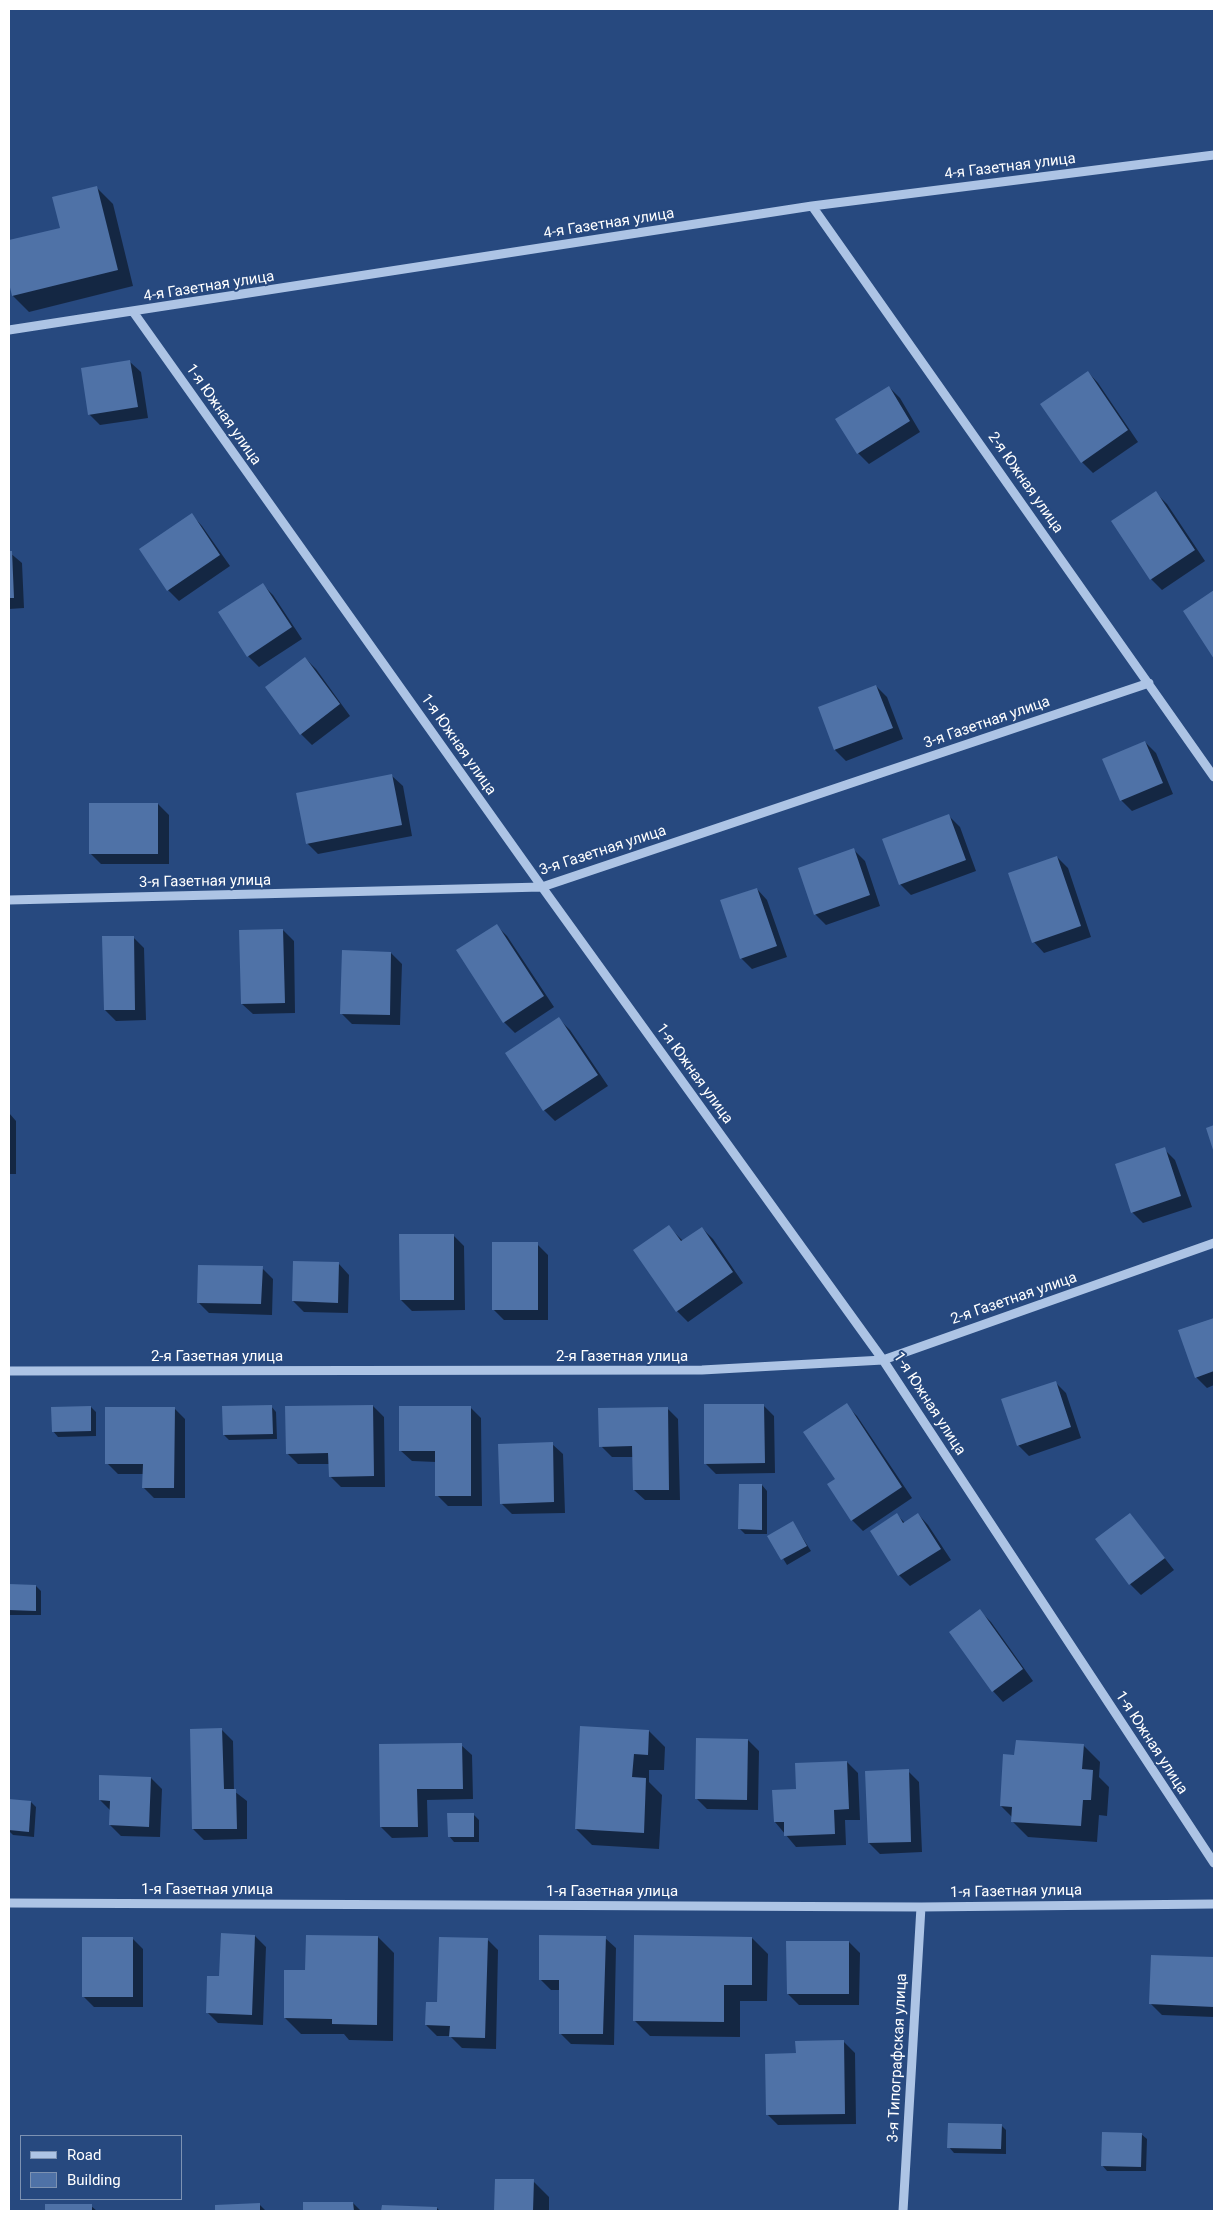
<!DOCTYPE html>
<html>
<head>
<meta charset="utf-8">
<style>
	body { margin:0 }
	#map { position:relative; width:1223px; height:2220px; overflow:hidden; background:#27497f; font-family:Roboto,sans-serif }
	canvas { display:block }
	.frame { position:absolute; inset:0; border:10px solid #fff; pointer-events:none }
	.legend { position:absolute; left:20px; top:2135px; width:162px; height:65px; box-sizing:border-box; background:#27497f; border:1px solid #7d92b2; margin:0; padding:6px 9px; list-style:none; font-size:15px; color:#fff }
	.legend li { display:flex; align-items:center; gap:10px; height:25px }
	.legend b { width:25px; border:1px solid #7d92b2 }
</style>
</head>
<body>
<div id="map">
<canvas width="1223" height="2220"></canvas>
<div class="frame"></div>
<ul class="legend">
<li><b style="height:6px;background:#adc4e5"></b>Road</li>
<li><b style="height:14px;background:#4f72a7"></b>Building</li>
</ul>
</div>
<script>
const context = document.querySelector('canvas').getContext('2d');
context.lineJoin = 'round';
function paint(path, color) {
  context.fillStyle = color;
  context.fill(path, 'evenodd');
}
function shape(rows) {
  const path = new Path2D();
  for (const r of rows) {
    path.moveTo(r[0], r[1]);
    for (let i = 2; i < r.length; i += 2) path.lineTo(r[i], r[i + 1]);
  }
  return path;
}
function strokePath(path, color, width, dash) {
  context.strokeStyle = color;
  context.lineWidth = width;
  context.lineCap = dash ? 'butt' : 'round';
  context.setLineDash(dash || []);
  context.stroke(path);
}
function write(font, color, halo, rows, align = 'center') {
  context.font = font + ' Roboto,sans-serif';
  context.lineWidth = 4;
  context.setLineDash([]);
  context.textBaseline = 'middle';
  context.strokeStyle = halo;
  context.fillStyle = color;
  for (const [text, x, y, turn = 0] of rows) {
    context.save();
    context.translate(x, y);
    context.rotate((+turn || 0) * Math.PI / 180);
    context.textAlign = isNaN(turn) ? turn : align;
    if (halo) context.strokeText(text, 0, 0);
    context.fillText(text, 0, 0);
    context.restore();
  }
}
const shadow = shape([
	[97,188,113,204,133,286,29,312,13,296,9,278,9,242,61,229],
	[130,362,141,372,148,418,100,425,89,414],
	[1088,372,1098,383,1138,442,1093,473,1082,462],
	[889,387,900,398,920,432,869,464,858,453],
	[1156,493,1167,504,1205,561,1162,590,1151,579],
	[192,515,202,526,230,566,179,601,168,590],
	[9,552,22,563,24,608,9,609],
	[262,584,273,595,302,639,259,667,248,656],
	[1214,592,1214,657,1185,611],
	[305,658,316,669,350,716,312,745,301,734],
	[876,686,887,697,903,739,846,761,835,750,819,708],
	[1145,742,1156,753,1173,794,1132,811,1121,800],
	[392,776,403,786,412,836,318,854,307,843],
	[158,804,169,815,169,864,101,864,90,853],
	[949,816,960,827,976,871,911,895,900,884],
	[854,850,865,861,880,906,826,925,815,914],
	[1057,857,1068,868,1091,937,1044,953,1034,942],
	[757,889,767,900,787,957,752,969,741,958],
	[496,925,507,936,554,1007,515,1033,504,1022],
	[283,930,294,941,295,1013,253,1014,242,1004],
	[133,937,144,948,146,1020,116,1021,105,1010],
	[391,953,402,964,400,1025,352,1024,341,1013],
	[559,1019,570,1030,608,1086,555,1121,544,1110,507,1054],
	[9,1113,16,1121,16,1174,9,1174],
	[1164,1149,1175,1160,1192,1207,1143,1223,1132,1212],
	[669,1227,683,1241,702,1228,713,1239,743,1283,688,1322,677,1311],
	[453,1235,464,1246,465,1310,412,1311,401,1300],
	[537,1244,548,1255,548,1320,504,1320,493,1309],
	[339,1264,349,1275,348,1313,304,1312,293,1301],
	[262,1268,273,1279,272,1315,209,1313,198,1302],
	[1214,1319,1214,1385,1207,1388,1196,1377,1180,1331],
	[1055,1382,1066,1393,1081,1438,1029,1456,1018,1445],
	[763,1405,774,1416,775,1473,716,1474,705,1463],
	[846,1405,857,1416,912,1498,863,1531,852,1520,836,1479],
	[271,1406,276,1412,277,1439,229,1440,224,1435],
	[373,1406,384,1417,385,1487,341,1487,330,1476,330,1464,298,1464,287,1453],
	[91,1407,96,1412,96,1436,58,1437,53,1431],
	[470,1407,481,1418,482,1506,448,1506,437,1495,436,1462,412,1461,401,1451],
	[174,1408,185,1419,185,1498,154,1498,143,1487,144,1474,118,1474,107,1463],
	[667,1408,678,1419,680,1500,645,1500,634,1490,634,1457,612,1457,601,1446],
	[552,1444,563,1454,565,1513,512,1514,501,1503],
	[762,1485,767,1491,767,1534,745,1534,740,1529],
	[918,1514,928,1525,951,1560,910,1586,899,1575,871,1531,897,1515,905,1523],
	[1130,1514,1174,1570,1141,1595,1130,1584],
	[793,1523,811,1551,787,1565,769,1536],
	[9,1586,36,1586,41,1591,41,1615,9,1615],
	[980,1611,991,1622,1033,1681,1003,1702,993,1691],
	[222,1730,233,1741,234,1791,247,1801,247,1839,204,1840,193,1829],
	[649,1731,665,1747,664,1770,649,1770,649,1782,662,1795,659,1849,592,1845,576,1829],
	[748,1740,759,1751,758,1810,707,1809,696,1798],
	[461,1745,472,1755,473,1799,427,1800,428,1837,392,1838,381,1827,380,1746],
	[1083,1745,1100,1762,1099,1777,1109,1787,1107,1816,1099,1815,1097,1842,1028,1837,1012,1821,1012,1817,1001,1806,1016,1756],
	[847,1762,858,1773,860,1820,845,1820,846,1845,796,1847,775,1822,797,1790],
	[908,1771,919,1782,922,1852,880,1854,869,1843],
	[151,1778,162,1789,160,1837,121,1836,110,1825,111,1811,100,1800],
	[9,1800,31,1802,36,1807,34,1837,13,1835,9,1831],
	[473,1814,479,1820,479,1842,454,1842,449,1836],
	[255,1936,266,1947,263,2025,218,2023,207,2012,220,1977],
	[378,1937,394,1953,393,2041,349,2040,344,2034,301,2034,285,2018],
	[605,1938,616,1948,614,2045,571,2044,560,2033,561,1990,551,1990,540,1979],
	[752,1938,768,1954,767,2001,740,2001,740,2037,650,2036,634,2020],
	[133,1939,143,1949,143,2007,94,2007,83,1996],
	[487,1939,498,1950,496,2049,462,2048,450,2036,437,2036,426,2025,438,2004],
	[849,1942,860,1953,859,2005,799,2005,788,1994],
	[1152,1956,1214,1958,1214,2017,1162,2015,1151,2004],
	[844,2042,855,2053,856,2124,778,2125,767,2114],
	[1001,2125,1006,2130,1006,2154,954,2153,949,2147],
	[1141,2134,1147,2139,1146,2171,1107,2171,1102,2165],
	[496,2180,533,2181,549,2197,549,2211,496,2211],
	[304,2203,353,2203,361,2211,304,2211],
	[259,2204,266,2211,216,2211,216,2207],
	[46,2206,91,2206,97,2211,46,2211],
	[383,2206,437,2208,440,2211,383,2211]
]);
const building = shape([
	[97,186,118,270,12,296,9,283,9,240,60,228,52,197],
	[130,360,138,407,88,415,81,368],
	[1088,371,1128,430,1081,463,1040,404],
	[889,386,910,421,857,454,835,419],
	[1156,491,1195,550,1150,580,1111,521],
	[192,513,220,555,167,591,139,549],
	[9,551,12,551,14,598,9,598],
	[263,583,292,627,247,657,218,612],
	[1214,590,1214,659,1183,611],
	[305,657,340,704,300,735,265,687],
	[876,685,893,728,834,750,818,707],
	[1145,741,1163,783,1120,801,1102,759],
	[392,774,402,825,306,844,296,793],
	[89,803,158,803,158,854,89,854],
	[949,814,966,860,899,885,882,839],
	[854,848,870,895,814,915,798,868],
	[1057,856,1081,926,1032,943,1008,873],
	[757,888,777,946,740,959,720,900],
	[497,924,544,996,503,1023,456,950],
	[283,929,285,1003,241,1004,239,930],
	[102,936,134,936,135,1010,104,1010],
	[342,950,391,952,390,1015,340,1014],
	[559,1017,598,1075,543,1111,505,1053],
	[1214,1125,1214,1153,1206,1128],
	[1165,1147,1181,1196,1131,1213,1115,1164],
	[669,1225,681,1241,702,1227,733,1272,676,1312,633,1250],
	[399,1234,454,1234,454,1300,400,1300],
	[492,1242,538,1242,538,1310,492,1310],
	[293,1261,339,1262,338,1303,292,1301],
	[198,1265,263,1266,261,1304,197,1303],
	[1214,1318,1214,1371,1195,1378,1178,1330],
	[1056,1381,1071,1427,1017,1446,1001,1399],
	[847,1403,902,1487,851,1521,827,1484,835,1479,803,1432],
	[704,1404,764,1404,765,1463,704,1464],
	[272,1405,273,1434,223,1435,222,1406],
	[373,1405,374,1476,329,1477,328,1453,286,1454,285,1406],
	[91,1406,91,1431,52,1432,51,1407],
	[399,1406,471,1406,471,1496,435,1496,435,1451,399,1451],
	[105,1407,175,1407,174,1488,142,1488,143,1464,105,1464],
	[668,1407,669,1490,633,1490,632,1446,599,1447,598,1408],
	[553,1442,554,1502,500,1504,498,1444],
	[739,1484,762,1484,762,1530,738,1529],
	[897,1513,903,1523,918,1513,941,1549,898,1576,870,1531],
	[1130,1513,1165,1558,1129,1585,1095,1539],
	[793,1521,807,1546,781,1560,767,1536],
	[9,1584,36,1585,36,1611,9,1610],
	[980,1609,1023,1669,992,1692,949,1632],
	[580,1726,649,1730,648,1755,634,1754,632,1777,646,1778,644,1833,575,1829],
	[222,1728,224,1789,236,1789,237,1829,192,1829,190,1729],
	[696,1738,748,1739,747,1800,695,1799],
	[1016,1740,1084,1744,1082,1769,1093,1770,1091,1800,1083,1800,1081,1826,1011,1822,1012,1807,1000,1806,1003,1754,1014,1755],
	[462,1743,463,1789,417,1789,418,1827,380,1827,379,1744],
	[847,1761,849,1809,834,1810,835,1834,784,1836,784,1822,774,1822,772,1790,796,1789,795,1763],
	[909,1769,911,1842,868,1843,865,1771],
	[99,1775,151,1777,149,1827,109,1825,110,1801,99,1800],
	[9,1799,31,1801,29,1832,9,1830],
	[447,1813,474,1813,474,1837,448,1837],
	[221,1933,255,1935,252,2015,206,2013,207,1976,219,1976],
	[306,1935,378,1936,377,2025,332,2024,332,2019,284,2018,284,1970,305,1970],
	[539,1935,606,1936,603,2034,559,2034,559,1980,539,1980],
	[634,1935,752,1937,752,1985,724,1985,724,2022,633,2021],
	[82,1937,133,1937,133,1997,82,1997],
	[439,1937,488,1938,485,2038,449,2037,450,2026,425,2025,426,2002,437,2002],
	[786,1941,849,1941,849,1994,787,1994],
	[1151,1955,1214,1957,1214,2007,1149,2004],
	[844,2040,845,2114,766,2115,765,2054,796,2053,795,2041],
	[948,2123,1002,2124,1001,2149,947,2148],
	[1102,2132,1142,2133,1141,2167,1101,2166],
	[495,2179,534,2179,533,2211,494,2211],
	[303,2202,353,2202,354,2211,303,2211],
	[260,2203,260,2211,215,2211,215,2205],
	[45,2204,92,2204,92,2211,45,2211],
	[382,2205,437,2207,437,2211,381,2211]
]);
const minor = shape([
	[812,206,1214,777],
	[134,313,542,887,883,1360,1214,1863],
	[9,330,812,206,1214,155],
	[9,900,542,887,1149,683],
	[9,1371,702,1370,883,1360,1214,1243],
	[9,1903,921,1907,1214,1904],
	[903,2211,921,1907]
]);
const streetNames = [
	["4-я Газетная улица",1010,167,-7],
	["4-я Газетная улица",609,224,-9],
	["4-я Газетная улица",209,287,-9],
	["1-я Южная улица",223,415,55],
	["2-я Южная улица",1025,483,55],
	["3-я Газетная улица",987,723,-19],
	["1-я Южная улица",458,745,55],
	["3-я Газетная улица",603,851,-18],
	["3-я Газетная улица",205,882,-1],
	["1-я Южная улица",694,1074,54],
	["2-я Газетная улица",1014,1299,-19],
	["2-я Газетная улица",217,1357],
	["2-я Газетная улица",622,1357],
	["1-я Южная улица",929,1404,57],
	["1-я Южная улица",1151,1743,57],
	["1-я Газетная улица",207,1890],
	["1-я Газетная улица",612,1892],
	["1-я Газетная улица",1016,1892,-1],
	["3-я Типографская улица",898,2058,-87]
];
paint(shadow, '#0007');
paint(building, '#4f72a7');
strokePath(minor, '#adc4e5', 9);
write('15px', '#fff', '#27497f', streetNames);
</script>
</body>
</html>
